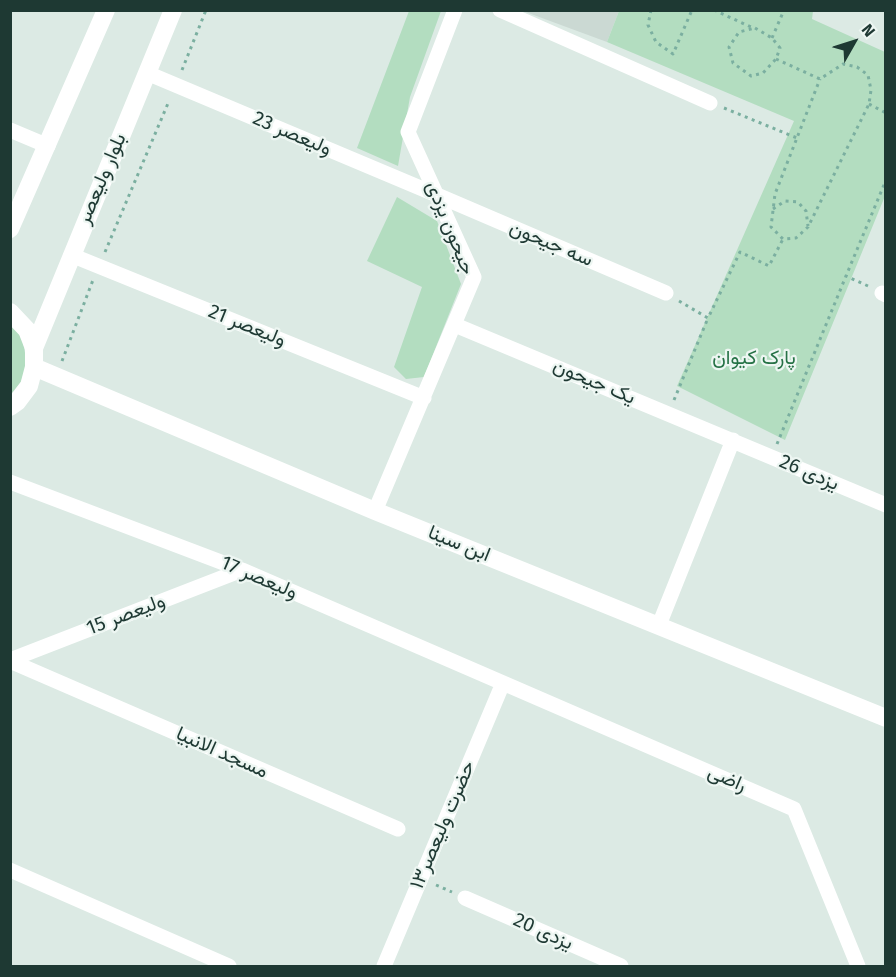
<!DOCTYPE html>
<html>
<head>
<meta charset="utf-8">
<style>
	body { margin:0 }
	#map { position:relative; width:896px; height:977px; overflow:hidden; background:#dceae4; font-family:"Fira Sans",sans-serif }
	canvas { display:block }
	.frame { position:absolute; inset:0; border:12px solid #1e3933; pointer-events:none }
	.north { position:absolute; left:824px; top:12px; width:60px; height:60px; -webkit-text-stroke:4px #edf6f2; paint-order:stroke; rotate:51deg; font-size:16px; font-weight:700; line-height:24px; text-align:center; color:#1e3933 }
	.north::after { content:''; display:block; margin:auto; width:21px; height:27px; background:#1e3933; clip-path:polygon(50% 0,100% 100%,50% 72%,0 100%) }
</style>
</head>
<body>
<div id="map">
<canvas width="896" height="977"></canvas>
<div class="frame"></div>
<div class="north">N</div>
</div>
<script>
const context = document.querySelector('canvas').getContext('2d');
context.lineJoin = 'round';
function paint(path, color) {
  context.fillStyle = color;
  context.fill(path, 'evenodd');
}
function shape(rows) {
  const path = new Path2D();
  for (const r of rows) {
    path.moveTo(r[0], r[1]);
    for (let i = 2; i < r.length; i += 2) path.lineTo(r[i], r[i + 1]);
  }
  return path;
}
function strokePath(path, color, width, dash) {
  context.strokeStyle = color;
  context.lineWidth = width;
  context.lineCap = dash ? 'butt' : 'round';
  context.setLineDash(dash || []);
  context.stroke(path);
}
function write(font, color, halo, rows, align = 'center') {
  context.font = font + ' "Fira Sans",Vazirmatn,sans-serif';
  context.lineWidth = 4.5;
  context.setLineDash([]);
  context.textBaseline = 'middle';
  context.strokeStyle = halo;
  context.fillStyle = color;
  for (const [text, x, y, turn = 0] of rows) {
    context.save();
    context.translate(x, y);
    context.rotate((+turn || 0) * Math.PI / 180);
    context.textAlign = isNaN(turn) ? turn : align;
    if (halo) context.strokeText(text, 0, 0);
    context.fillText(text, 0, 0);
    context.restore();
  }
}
const built = shape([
	[523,11,619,11,607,42]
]);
const green = shape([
	[409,11,441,11,410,97,398,166,357,148],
	[813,11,812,19,885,52,885,196,785,440,677,386,794,121,607,42,619,11],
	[397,197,437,221,461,284,424,377,406,379,394,367,422,287,367,261],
	[10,316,23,342,27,364,21,382,11,394]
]);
const path = shape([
	[651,10,648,25,656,42,673,54,692,10],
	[714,10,753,28],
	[755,28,772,38,780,48,776,59,763,73,751,76,733,63,729,47,739,32,755,28],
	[772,38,784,10],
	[776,59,820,79,843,64,857,67,868,75,871,90,869,104,808,227,796,238,783,239,771,227,775,194,820,79],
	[182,70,206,10],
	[869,104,886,113],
	[724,108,797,138],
	[773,209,785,201,798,202,806,211,808,226],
	[105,252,169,101],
	[868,286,846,276,886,180],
	[679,301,708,318,740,252,769,266,783,239],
	[62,361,93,280],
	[674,400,708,318],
	[777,444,846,276],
	[436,885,452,892]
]);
const minor = shape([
	[500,10,710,103],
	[147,73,437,195,666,293],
	[10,130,48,146],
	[71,255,424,398],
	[882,293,886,295],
	[455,325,886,505],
	[10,482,242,570,794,809,858,966],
	[375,511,474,277,408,132,455,10],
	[659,625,733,440],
	[10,660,242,570],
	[10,661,398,829],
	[10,870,229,966],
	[465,898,621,966],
	[384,966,503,683]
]);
const tertiary = shape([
	[34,367,375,511,886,718]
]);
const secondary = shape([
	[10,229,106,10],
	[10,312,27,330,34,348,34,367,29,386,17,402,10,407],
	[34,348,173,10]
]);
const streetNames = [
	["ولیعصر 23",292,134,23],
	["بلوار ولیعصر",102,179,-67],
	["جیحون یزدی",450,228,68],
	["سه جیحون",551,244,23],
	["ولیعصر 21",247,326,22],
	["یک جیحون",594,382,23],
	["یزدی 26",809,473,23],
	["ابن سینا",459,544,22],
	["ولیعصر 17",259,578,23],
	["ولیعصر 15",126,615,-21],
	["مسجد الانبیا",222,753,24],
	["راضی",727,779,23],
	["حضرت ولیعصر۱۳",443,825,-67],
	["یزدی 20",543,932,24]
];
const parkNames = [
	["پارک کیوان",754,358]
];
paint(built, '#cbd9d3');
paint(green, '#b3ddc0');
strokePath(path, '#7bafa0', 3, [3, 4.5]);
strokePath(minor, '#fff', 15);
strokePath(tertiary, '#fff', 18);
strokePath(secondary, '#fff', 18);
write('20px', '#1e3933', '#edf6f2', streetNames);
write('20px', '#267246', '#edf6f2', parkNames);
</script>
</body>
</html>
